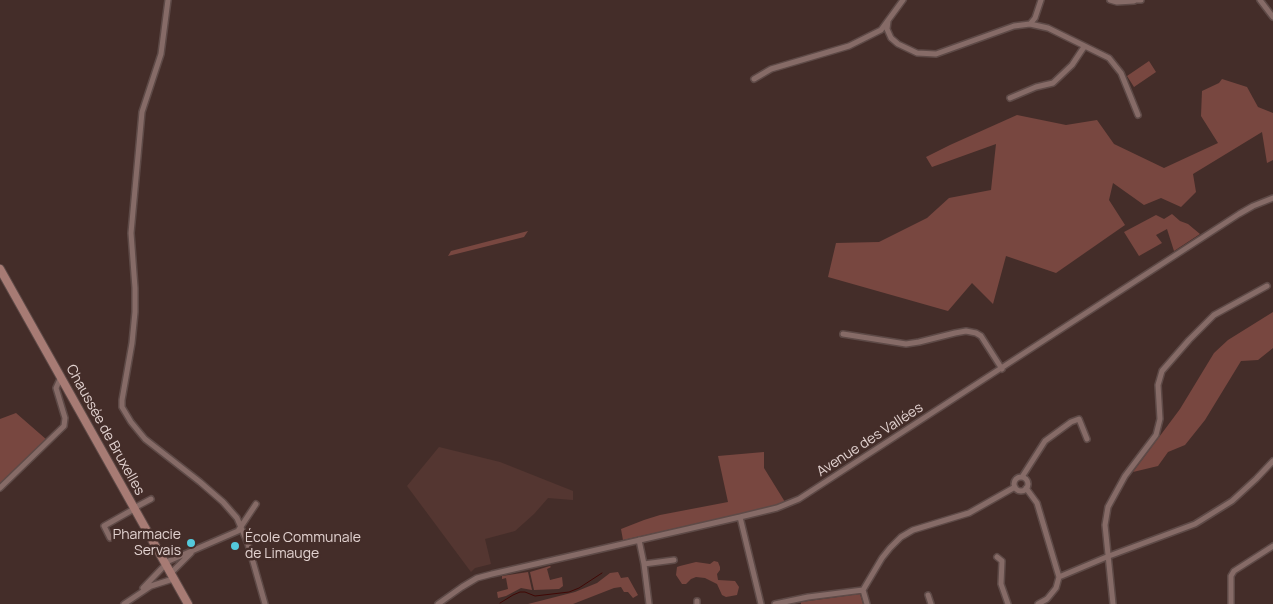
<!DOCTYPE html>
<html>
<head>
<meta charset="utf-8">
<style>
	body { margin:0 }
	canvas { display:block; background:#442d29 }
</style>
</head>
<body>
<canvas width="1273" height="604"></canvas>
<script>
const context = document.querySelector('canvas').getContext('2d');
context.lineJoin = 'round';
function paint(path, color) {
  context.fillStyle = color;
  context.fill(path, 'evenodd');
}
function shape(rows) {
  const path = new Path2D();
  for (const r of rows) {
    if (r.length === 3) {
      path.moveTo(r[0] + r[2], r[1]);
      path.arc(r[0], r[1], r[2], 0, 2 * Math.PI);
      continue;
    }
    path.moveTo(r[0], r[1]);
    for (let i = 2; i < r.length; i += 2) path.lineTo(r[i], r[i + 1]);
  }
  return path;
}
function strokePath(path, color, width, dash) {
  context.strokeStyle = color;
  context.lineWidth = width;
  context.lineCap = dash ? 'butt' : 'round';
  context.setLineDash(dash || []);
  context.stroke(path);
}
function write(font, color, halo, rows, align = 'center') {
  context.font = font + ' Manrope,sans-serif';
  context.lineWidth = 5;
  context.setLineDash([]);
  context.textBaseline = 'middle';
  context.strokeStyle = halo;
  context.fillStyle = color;
  for (const [text, x, y, turn = 0] of rows) {
    context.save();
    context.translate(x, y);
    context.rotate((+turn || 0) * Math.PI / 180);
    context.textAlign = isNaN(turn) ? turn : align;
    if (halo) context.strokeText(text, 0, 0);
    context.fillText(text, 0, 0);
    context.restore();
  }
}
const built = shape([
	[439,447,500,462,573,491,573,500,548,498,534,514,515,531,485,539,491,564,475,568,471,572,407,486]
]);
const green = shape([
	[1149,61,1156,72,1134,87,1127,76],
	[1222,79,1247,87,1258,107,1273,113,1273,160,1267,163,1262,132,1193,174,1196,192,1181,207,1161,198,1144,205,1113,183,1109,200,1125,225,1056,273,1006,256,993,304,972,283,948,311,828,277,836,243,879,242,927,218,949,198,991,190,996,144,932,167,926,157,950,145,1017,115,1066,125,1097,120,1114,144,1164,168,1218,143,1201,116,1202,91,1219,83],
	[1172,214,1180,221,1188,224,1200,234,1174,251,1167,229,1156,235,1162,243,1139,256,1124,232,1156,215,1164,219],
	[528,231,524,237,448,256,451,251],
	[1273,312,1273,348,1258,360,1241,361,1205,420,1185,445,1168,452,1158,466,1133,472,1180,409,1214,353,1228,340],
	[16,413,47,440,0,484,0,419],
	[764,452,764,468,785,502,762,509,623,540,621,529,644,520,660,515,728,502,718,456],
	[714,561,718,562,720,567,720,570,717,574,718,580,735,581,739,587,737,595,726,597,722,595,717,584,705,578,696,577,691,579,686,584,682,584,676,575,677,567,680,566,696,562,710,564],
	[550,566,551,567,547,569,550,580,562,577,563,586,559,589,534,590,530,572],
	[528,572,532,590,521,588,506,596,498,598,497,592,508,589,506,578,502,579,502,576],
	[618,572,621,578,628,577,638,595,633,598,628,592,624,592,621,587,614,588,573,604,528,604,575,592,597,583,610,573],
	[860,594,863,604,801,604,801,602]
]);
const stream = shape([
	[500,603,513,595,520,592,525,592,535,596,569,592,579,588,602,573]
]);
const minor = shape([
	[168,0,161,54,142,112,131,233,135,288,135,312,132,343,122,400,122,407,131,422,145,439,200,482,223,502,237,518,248,544,265,604],
	[1110,0,1117,2,1134,1],
	[1133,0,1141,0],
	[1260,0,1273,17],
	[888,21,887,29,891,38,898,44,917,53,936,54,1014,26,1030,24,1035,18,1041,0],
	[1030,24,1048,28,1109,58,1121,73,1138,115],
	[754,79,771,69,849,46,881,30,903,0],
	[1010,98,1036,87,1053,83,1072,65,1084,47],
	[843,334,906,344,919,342,955,333,966,331,976,333,981,336,1002,369],
	[1022,477,1045,441,1071,422,1079,419,1087,439],
	[1021,484,7],
	[0,488,64,426,65,418,56,388,61,377],
	[1026,488,1037,503,1059,577,1056,588,1047,599,1038,604],
	[134,508,151,499],
	[740,517,761,604],
	[110,538,104,526,134,509],
	[639,540,644,564,649,604],
	[997,557,1002,561,1001,584,1008,604],
	[164,563,238,531,256,504],
	[644,564,674,560],
	[170,574,191,553],
	[1059,577,1109,556,1195,524,1232,501,1256,479,1273,461],
	[143,588,165,565],
	[863,590,867,604],
	[928,595,931,604],
	[697,601,697,604],
	[124,604,151,586,173,579],
	[438,604,462,587,477,578,492,574,740,517,777,508,799,499,1239,214,1253,206,1273,198],
	[775,604,808,597,863,590,882,558,890,548,901,537,913,530,969,513,1015,487],
	[1113,604,1105,525,1108,507,1125,476,1156,435,1160,419,1158,385,1162,371,1189,340,1214,315,1267,286],
	[1231,604,1231,576,1234,571,1273,546]
]);
const secondary = shape([
	[0,269,188,604]
]);
const markers = [
	[191,543,5,"#54cadc"],
	[235,546,5,"#54cadc"]
];
const streetNames = [
	["Chaussée de Bruxelles",105,430,61],
	["Avenue des Vallées",870,440,-33]
];
const poiNames = [
	["Pharmacie",181,535],
	["Servais",181,551],
	["École Communale",245,538,"left"],
	["de Limauge",245,554,"left"]
];
paint(built, '#543631');
paint(green, '#784740');
strokePath(stream, '#400805', 1);
strokePath(minor, '#5e4a47', 8);
strokePath(secondary, '#5e4a47', 10);
strokePath(minor, '#866b67', 5);
strokePath(secondary, '#a77b74', 8);
for (const [x, y, r, color] of markers) {
  const dot = new Path2D();
  dot.arc(x, y, r, 0, 2 * Math.PI);
  context.fillStyle = color;
  context.fill(dot);
  strokePath(dot, '#442d29', 2);
}
write('14px', '#e2d2d0', '#442d29', streetNames);
write('14px', '#e2d2d0', '#442d29', poiNames, 'right');
</script>
</body>
</html>
